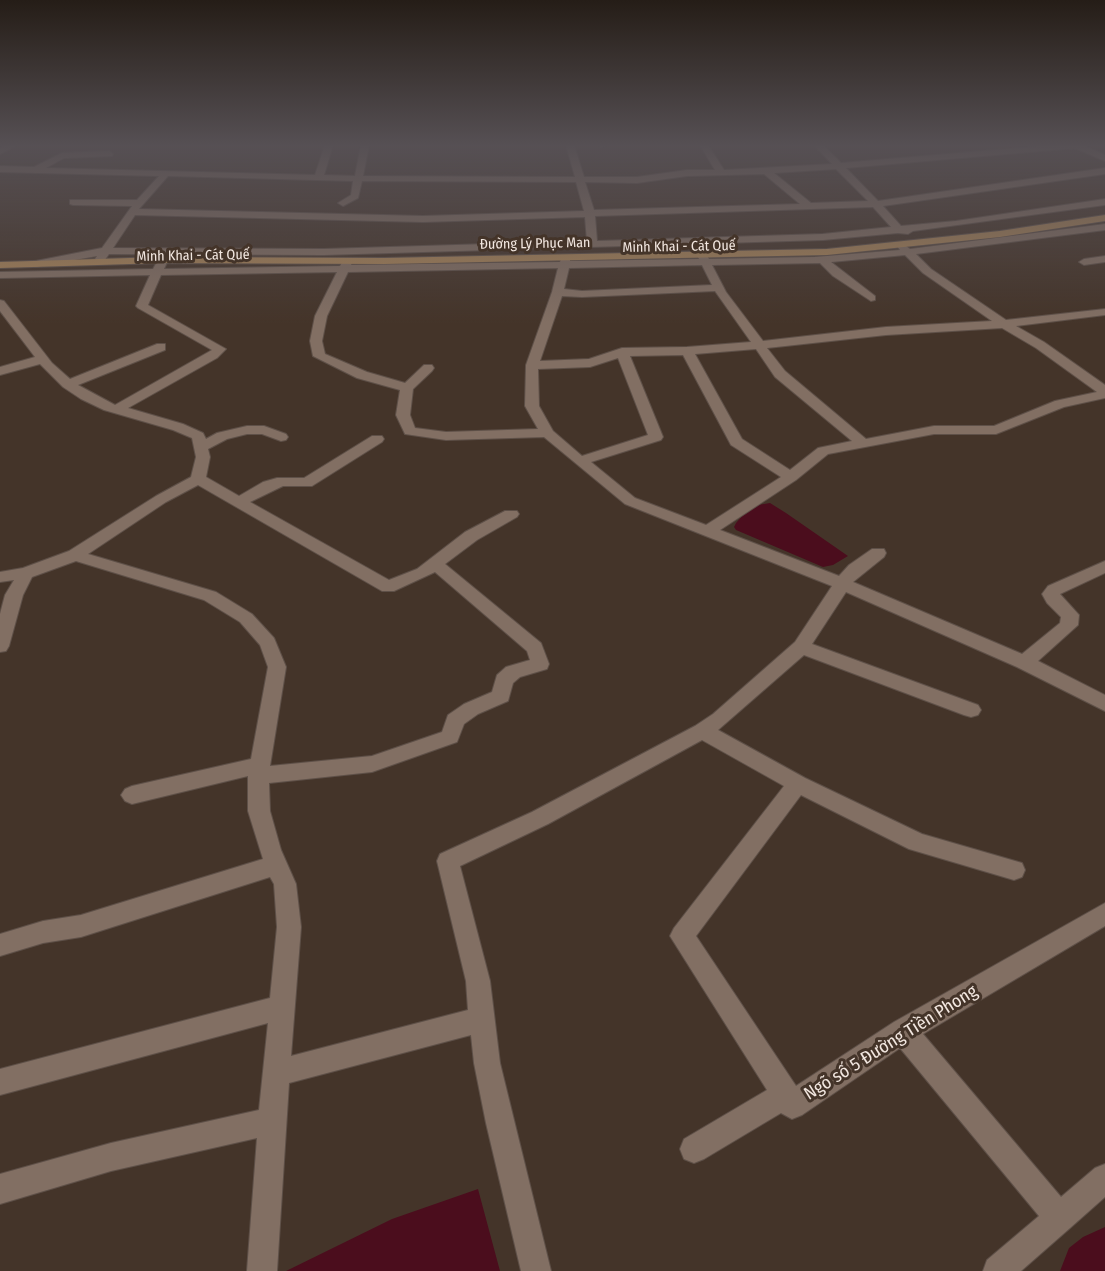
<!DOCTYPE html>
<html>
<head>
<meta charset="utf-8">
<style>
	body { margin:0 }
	canvas { display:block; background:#443429 }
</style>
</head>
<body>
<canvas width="1105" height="1271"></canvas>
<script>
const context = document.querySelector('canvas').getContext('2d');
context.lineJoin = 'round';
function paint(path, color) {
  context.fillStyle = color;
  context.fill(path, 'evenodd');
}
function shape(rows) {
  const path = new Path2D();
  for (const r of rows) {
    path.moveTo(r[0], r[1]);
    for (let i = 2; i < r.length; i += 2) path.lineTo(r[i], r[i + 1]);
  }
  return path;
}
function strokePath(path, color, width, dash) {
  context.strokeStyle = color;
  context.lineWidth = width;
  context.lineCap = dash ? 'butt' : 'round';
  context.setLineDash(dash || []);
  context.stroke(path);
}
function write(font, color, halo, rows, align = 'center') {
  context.font = font + ' "Fira Sans Condensed",sans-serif';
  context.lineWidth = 6;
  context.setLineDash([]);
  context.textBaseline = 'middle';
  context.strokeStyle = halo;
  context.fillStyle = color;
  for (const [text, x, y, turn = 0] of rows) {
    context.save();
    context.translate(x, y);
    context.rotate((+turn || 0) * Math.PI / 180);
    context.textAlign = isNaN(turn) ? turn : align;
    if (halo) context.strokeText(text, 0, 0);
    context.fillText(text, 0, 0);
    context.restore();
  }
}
const water = shape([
	[770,503,786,513,848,556,833,565,823,567,736,530,734,527,736,523,743,515,758,505],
	[478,1189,500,1271,286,1271,392,1219]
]);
const river = shape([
	[1105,1227,1105,1271,1060,1271,1069,1248,1083,1237,1105,1227]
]);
const minor = shape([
	[6,145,17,145,0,154,0,148,6,145],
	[325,145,333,145,324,175,355,176,361,145,369,145,363,176,575,177,566,145,574,145,584,177,637,177,687,170,715,170,700,145,708,145,724,170,832,164,814,145,823,145,841,163,1054,145,1083,145,1105,155,1105,161,1075,148,846,168,878,201,1105,168,1105,174,883,206,901,226,956,221,1105,199,1105,205,913,231,908,234,898,233,823,240,324,255,109,254,104,261,100,262,95,259,97,256,35,267,31,266,31,262,102,248,132,206,73,205,70,204,70,200,137,200,159,176,0,172,0,166,34,167,62,153,109,151,113,154,112,156,64,158,46,168,315,175,325,145],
	[836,169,868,201,811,203,774,173,836,169],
	[764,174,800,204,594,210,585,182,637,183,687,176,764,174],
	[168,176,353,181,351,195,338,203,343,206,358,198,362,181,576,182,584,211,423,216,139,209,168,176],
	[873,207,891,227,823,234,597,241,595,216,873,207],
	[135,215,423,222,585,217,587,241,324,249,113,248,135,215],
	[598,145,607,145,602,147,598,145],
	[1105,224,1105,230,916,254,931,269,1006,320,1105,309,1105,315,1016,326,1044,342,1105,385,1105,398,1064,407,996,434,934,434,828,454,796,480,720,530,839,576,849,565,872,549,884,549,886,553,884,557,853,582,1022,654,1060,623,1061,617,1047,603,1042,594,1048,586,1105,561,1105,573,1060,594,1079,615,1078,625,1038,661,1105,695,1105,711,1017,667,846,592,812,644,978,705,981,710,978,715,971,717,964,715,804,655,718,730,805,778,922,834,1022,863,1025,870,1022,877,1014,880,909,849,801,795,696,936,796,1086,894,1022,1105,903,1105,926,923,1034,1061,1197,1095,1168,1105,1164,1105,1197,1070,1228,1021,1271,983,1271,987,1260,1039,1216,900,1048,802,1115,792,1119,781,1113,704,1159,694,1163,684,1159,680,1149,684,1139,767,1090,670,936,674,928,784,786,702,740,548,824,460,866,490,981,500,1063,551,1271,521,1271,486,1123,474,1063,471,1035,289,1083,277,1271,247,1271,257,1138,111,1171,0,1204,0,1174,111,1143,259,1110,268,1023,0,1095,0,1069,270,998,277,927,274,884,270,877,81,937,43,943,0,956,0,934,43,921,81,915,263,859,248,811,248,776,132,804,125,801,121,795,125,789,132,786,251,759,268,667,260,645,240,622,204,600,76,561,32,577,23,595,9,646,6,651,0,652,0,614,5,595,14,580,0,582,0,572,23,568,69,551,156,496,191,477,196,457,192,438,173,430,104,410,81,399,63,387,40,364,0,375,0,367,35,357,0,311,0,300,4,301,52,363,70,379,157,344,165,344,165,350,78,385,115,405,212,350,138,308,136,306,150,275,0,278,0,272,153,269,158,260,162,259,167,262,164,269,340,266,344,259,348,258,353,261,351,265,560,262,562,256,566,255,570,256,570,261,699,259,697,255,702,252,706,253,709,259,815,257,900,250,897,246,902,243,910,249,1105,224],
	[905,255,923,273,992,321,886,327,763,341,726,292,712,265,820,263,833,276,871,301,875,300,875,296,831,262,905,255],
	[702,265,712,285,582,291,564,289,569,268,702,265],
	[558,268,552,292,526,365,525,406,538,429,446,432,415,428,410,415,413,389,432,371,434,368,432,365,424,365,405,383,367,372,325,354,322,341,327,316,348,272,558,268],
	[337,272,315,316,310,341,313,356,357,378,400,390,396,415,405,434,446,440,544,437,625,504,832,586,795,642,713,714,695,726,532,812,440,854,437,861,466,981,468,1010,291,1056,301,927,296,884,281,850,270,811,269,783,372,772,457,742,464,724,478,714,508,701,513,683,520,677,547,669,549,664,541,643,445,564,477,540,517,517,519,514,517,511,505,511,465,532,417,569,389,580,250,502,283,486,312,486,382,442,384,439,382,436,372,436,304,478,277,478,263,482,239,496,206,477,210,457,208,449,227,439,247,434,262,434,281,441,286,440,288,437,286,434,264,426,247,426,217,433,206,439,203,433,183,424,128,408,217,358,226,349,148,305,161,275,337,272],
	[715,291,751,342,687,347,622,348,589,359,540,361,562,296,582,297,715,291],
	[1002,328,1036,348,1097,392,1055,401,994,426,934,426,866,439,785,371,767,348,886,335,1002,328],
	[756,349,775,377,852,441,818,448,790,470,742,439,695,354,756,349],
	[683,355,731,445,781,477,706,525,635,498,591,462,661,440,663,437,630,356,683,355],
	[618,358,648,435,582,456,553,431,539,406,538,369,590,367,618,358],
	[198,485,382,591,394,591,435,572,527,651,530,660,506,667,497,675,492,692,464,704,448,715,442,732,372,756,270,766,286,667,274,638,252,614,216,592,88,554,166,502,198,485],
	[1105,256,1105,262,1084,265,1079,262,1084,259,1105,256]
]);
const major = shape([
	[1105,215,1105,221,1000,237,827,255,384,264,163,263,0,268,0,262,163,257,384,258,827,249,1000,231,1105,215]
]);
const farStreetnames = [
	["Đường Lý Phục Man",535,244,-1],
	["Minh Khai - Cát Quế",679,247,-1],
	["Minh Khai - Cát Quế",193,256,-1]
];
const nearStreetnames = [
	["Ngõ số 5 Đường Tiền Phong",891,1043,-32]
];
paint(water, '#4b0d1d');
paint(river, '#4b0d1d');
strokePath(minor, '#5e5048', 2);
strokePath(major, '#5e5048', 2);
paint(minor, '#826f63');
paint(major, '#a78358');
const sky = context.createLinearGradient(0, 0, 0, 323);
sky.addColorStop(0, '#251d17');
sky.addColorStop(0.45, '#565054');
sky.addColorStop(1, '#56505400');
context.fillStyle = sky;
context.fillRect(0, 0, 1105, 323);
write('14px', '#f2e7e0', '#443429', farStreetnames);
write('18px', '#f2e7e0', '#443429', nearStreetnames);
</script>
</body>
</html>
